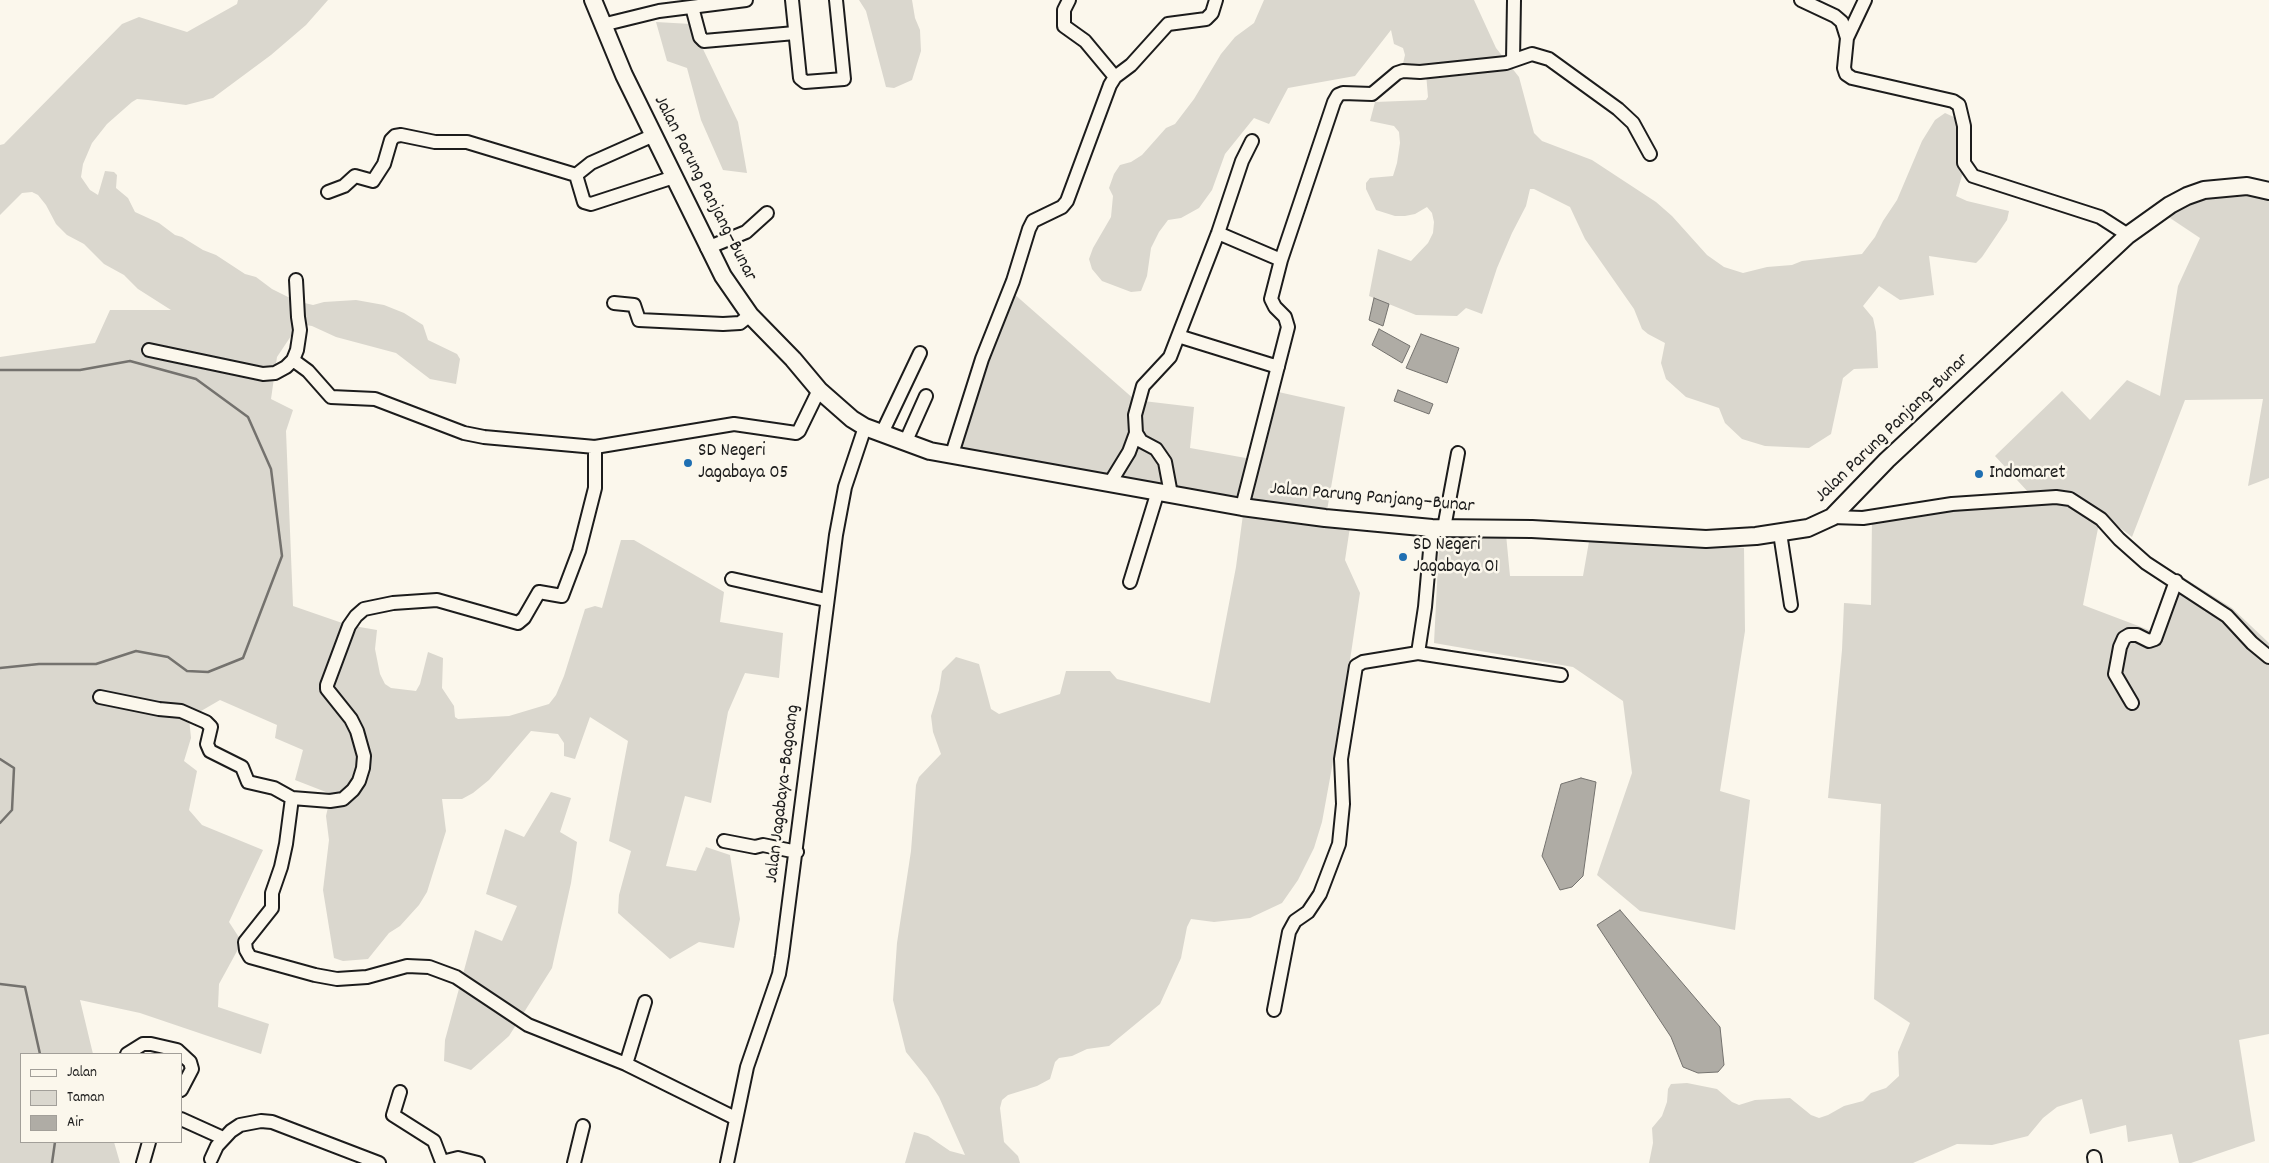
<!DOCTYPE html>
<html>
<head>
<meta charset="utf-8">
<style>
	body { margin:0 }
	#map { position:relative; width:2269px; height:1163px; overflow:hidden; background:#fbf7ec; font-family:Dekko,sans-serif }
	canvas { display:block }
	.legend { position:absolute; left:20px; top:1053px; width:162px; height:90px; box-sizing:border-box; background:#fbf7ec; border:1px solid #a29f99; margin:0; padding:6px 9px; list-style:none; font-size:15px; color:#1c1c1c }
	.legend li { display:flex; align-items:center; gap:10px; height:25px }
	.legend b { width:25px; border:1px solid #a29f99 }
</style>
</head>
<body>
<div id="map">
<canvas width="2269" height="1163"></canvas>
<ul class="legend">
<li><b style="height:6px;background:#fbf7ec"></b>Jalan</li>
<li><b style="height:14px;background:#dad7ce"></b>Taman</li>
<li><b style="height:14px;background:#afaca5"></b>Air</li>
</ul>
</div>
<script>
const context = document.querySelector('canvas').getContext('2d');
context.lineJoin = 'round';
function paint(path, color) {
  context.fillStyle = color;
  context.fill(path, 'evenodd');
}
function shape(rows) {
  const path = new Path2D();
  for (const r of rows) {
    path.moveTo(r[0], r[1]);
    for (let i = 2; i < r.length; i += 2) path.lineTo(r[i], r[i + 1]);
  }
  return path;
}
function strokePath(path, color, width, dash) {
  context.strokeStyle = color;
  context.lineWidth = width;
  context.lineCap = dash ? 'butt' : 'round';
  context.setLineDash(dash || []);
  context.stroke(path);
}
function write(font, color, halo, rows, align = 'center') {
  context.font = font + ' Dekko,sans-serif';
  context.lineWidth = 5;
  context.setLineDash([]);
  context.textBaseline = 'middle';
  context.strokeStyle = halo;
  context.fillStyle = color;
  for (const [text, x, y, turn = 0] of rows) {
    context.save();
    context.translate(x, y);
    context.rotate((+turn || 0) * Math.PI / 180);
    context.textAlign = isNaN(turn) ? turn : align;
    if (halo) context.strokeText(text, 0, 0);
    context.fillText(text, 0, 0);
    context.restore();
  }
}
const green = shape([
	[238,0,328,0,306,25,271,55,213,98,186,105,148,100,137,99,132,102,107,124,92,143,83,164,81,177,90,190,98,195,105,171,114,172,117,175,116,188,128,198,135,212,159,223,175,235,182,237,203,250,216,255,245,274,256,277,272,289,296,301,313,305,324,302,356,300,384,305,404,313,423,325,428,340,457,354,460,359,456,384,430,379,396,353,336,337,312,326,299,324,277,357,271,399,293,410,286,431,293,606,348,625,377,630,375,649,380,674,385,684,391,688,416,691,420,684,428,652,443,658,442,688,454,706,455,717,458,719,509,716,549,704,556,695,564,676,585,609,595,606,602,608,621,540,634,540,724,592,720,622,783,633,779,678,745,673,728,712,711,803,685,796,666,866,696,871,706,847,730,855,740,919,734,948,699,942,670,959,618,913,619,895,631,851,609,841,628,741,590,717,575,759,564,756,564,743,558,734,531,731,489,780,473,793,462,799,442,799,446,831,427,892,419,905,400,926,389,933,368,959,343,961,334,958,323,890,329,840,326,816,331,794,295,780,303,750,275,738,277,725,220,700,189,718,191,738,184,761,197,771,189,810,202,825,263,850,229,922,242,942,219,984,218,1007,269,1024,261,1054,140,1013,80,1000,93,1054,21,1054,21,1142,114,1142,120,1163,0,1163,0,357,95,343,110,310,171,310,138,289,124,275,104,264,84,244,67,235,56,224,46,205,38,195,32,192,22,193,0,215,0,145,4,144,122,24,139,17,187,32,237,4],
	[859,0,912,0,915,18,920,30,921,51,912,80,894,88,886,87,866,11],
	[1264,0,1474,0,1496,48,1519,77,1534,133,1542,141,1592,160,1656,202,1672,216,1707,255,1724,267,1743,273,1767,267,1792,265,1802,261,1862,254,1875,237,1883,221,1897,200,1922,141,1935,120,1945,113,1956,118,1960,126,1964,169,1956,196,1967,201,2009,211,2007,220,1982,257,1976,263,1929,256,1934,295,1900,300,1879,286,1863,306,1873,318,1876,332,1878,368,1854,369,1843,378,1831,434,1809,448,1765,446,1742,439,1725,423,1719,408,1686,397,1666,379,1661,363,1665,343,1648,334,1642,329,1634,309,1585,239,1570,207,1534,189,1530,189,1526,206,1512,233,1497,268,1482,314,1466,308,1457,316,1416,315,1369,296,1378,249,1411,261,1428,243,1433,233,1434,222,1432,213,1427,207,1415,214,1405,216,1395,216,1376,210,1366,189,1366,183,1370,178,1393,176,1397,163,1400,143,1399,132,1394,126,1370,121,1375,102,1426,100,1428,97,1426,73,1401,72,1405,55,1403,48,1394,44,1391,30,1355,76,1288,88,1269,124,1254,118,1225,154,1212,190,1199,208,1181,218,1168,220,1159,232,1151,248,1147,276,1141,291,1131,292,1102,281,1092,269,1089,259,1093,248,1111,217,1113,196,1109,188,1114,174,1120,165,1131,162,1142,155,1166,128,1175,124,1194,99,1221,54,1235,37,1254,23],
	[656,22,691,24,738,122,747,173,723,170,701,120,687,68,667,61],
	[2203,187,2269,187,2269,478,2248,486,2263,399,2185,400,2132,537,2101,513,2083,605,2157,633,2178,574,2232,608,2269,643,2269,1034,2239,1040,2255,1141,2191,1163,2179,1163,2172,1134,2128,1142,2126,1125,2090,1134,2082,1099,2057,1107,2043,1118,2028,1136,1992,1145,1957,1144,1913,1163,1649,1163,1653,1143,1652,1128,1662,1116,1667,1102,1668,1089,1671,1084,1687,1083,1717,1089,1732,1102,1739,1105,1755,1100,1790,1098,1811,1115,1819,1118,1828,1115,1844,1106,1863,1101,1871,1093,1886,1088,1899,1076,1898,1052,1910,1023,1874,999,1881,804,1828,798,1842,650,1844,603,1871,605,1872,518,2029,493,1995,456,2062,391,2090,420,2127,380,2160,396,2178,286,2200,238,2161,212],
	[1013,293,1135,400,1194,407,1190,448,1257,460,1274,391,1345,407,1325,522,1350,527,1345,560,1360,593,1343,707,1322,822,1314,848,1298,880,1282,903,1250,918,1214,922,1191,919,1187,927,1181,958,1160,1004,1109,1046,1087,1049,1072,1056,1059,1058,1055,1062,1050,1079,1037,1086,1008,1095,1002,1100,1000,1108,1004,1142,1018,1156,1020,1163,905,1163,914,1132,928,1136,950,1151,965,1155,939,1097,927,1078,906,1052,893,1000,897,943,911,851,916,785,919,777,941,754,933,732,931,716,939,690,942,671,956,657,979,664,991,709,999,714,1060,694,1066,671,1110,671,1117,679,1210,703,1236,567,1244,507,955,456,1002,308],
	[1505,524,1510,576,1583,576,1591,530,1744,548,1745,631,1720,791,1750,800,1735,930,1640,911,1597,875,1632,773,1623,701,1573,667,1434,643,1440,525],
	[551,792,571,798,560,832,577,842,571,883,552,968,509,1036,471,1070,444,1061,445,1040,475,930,502,941,517,906,486,894,505,829,524,837]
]);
const water = shape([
	[1374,298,1389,304,1383,326,1369,320,1374,298],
	[1379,329,1410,346,1402,363,1372,345,1379,329],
	[1421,334,1459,348,1447,383,1406,368,1421,334],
	[1398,390,1433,404,1429,414,1394,401,1398,390],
	[1581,778,1596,782,1583,876,1572,887,1560,890,1542,856,1561,784,1581,778],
	[1620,910,1720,1027,1724,1065,1718,1072,1698,1073,1683,1067,1671,1037,1597,925,1620,910]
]);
const stream = shape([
	[0,370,80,370,130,361,196,379,248,417,271,469,282,556,243,658,208,672,187,671,168,657,136,651,96,664,39,664,0,668],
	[0,759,14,768,12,810,0,823],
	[0,984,25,987,40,1054],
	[52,1163,55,1142]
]);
const minor = shape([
	[792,0,800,78,805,82,844,79,836,0],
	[1069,0,1064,10,1064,26,1085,41,1115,77],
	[1801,0,1835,16,1842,22,1847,38,1844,68,1846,74,1852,78,1953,101,1959,105,1964,126,1964,163,1973,176,2100,217,2128,235],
	[692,7,700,37,704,41,795,33],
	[602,25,659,11,746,0],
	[1847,38,1865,0],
	[1513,60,1514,0],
	[576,175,584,202,591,204,674,177],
	[576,175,591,163,654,135],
	[328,192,344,186,355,176,373,181,384,164,391,140,395,136,401,135,435,142,467,142,576,175],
	[1218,233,1281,260],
	[707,248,746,232,767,213],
	[614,303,634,305,639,320,723,324,740,323,750,315],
	[1178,336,1278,367],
	[149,350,263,374,275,373,286,367,293,360,297,350,300,330,298,317,296,280],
	[293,360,308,371,331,397,375,399,464,433,484,437,595,447,734,424,796,433,799,431,819,390],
	[882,433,920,353],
	[905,443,926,396],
	[952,454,982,359,1013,281,1029,229,1033,221,1062,207,1067,201,1110,85,1115,77,1131,65,1168,24,1206,19,1212,13,1216,0],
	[1110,483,1129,452,1136,433],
	[1171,494,1165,462,1156,449,1141,441,1136,433,1135,415,1143,386,1170,357,1218,233,1242,161,1252,141],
	[1242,507,1288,327,1285,317,1275,307,1271,299,1281,260,1334,102,1338,95,1343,93,1372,94,1397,73,1403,71,1420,72,1506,63,1532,54,1549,59,1618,109,1633,123,1650,154],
	[1832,517,1863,518,1952,504,2056,497,2070,499,2101,519,2119,539,2146,563,2227,616,2252,643,2269,657],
	[1444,528,1458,453],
	[1780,533,1791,605],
	[732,579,826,600],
	[1130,582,1158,491],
	[1418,653,1425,607,1432,528],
	[100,697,159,709,181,711,206,722,211,727,207,744,210,751,242,767,248,782,274,788,292,798,286,844,281,867,272,893,272,908,245,942,246,950,250,957,315,975,337,979,367,977,407,966,429,967,456,977,528,1025,626,1064,735,1118],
	[2132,703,2115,674,2120,647,2124,638,2129,635,2137,635,2149,641,2155,639,2176,581],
	[292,798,330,801,343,799,353,790,359,781,363,768,364,756,357,731,351,719,327,689,327,685,349,626,356,616,364,609,393,603,437,600,518,623,524,618,539,592,562,596,579,551,595,488,595,447],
	[724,841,755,847,763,845,797,852],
	[1274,1010,1289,932,1295,921,1308,912,1320,894,1339,844,1343,804,1341,759,1356,666,1363,662,1418,653,1561,675],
	[127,1054,143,1044,151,1044,177,1050,190,1062,192,1069,181,1090],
	[626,1064,645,1002],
	[400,1092,393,1115,434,1141,442,1162,458,1158,478,1163],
	[181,1119,223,1138],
	[2094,1157,2095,1163],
	[211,1159,217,1146,231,1131,240,1125,261,1121,272,1122,379,1163],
	[143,1163,149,1142],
	[574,1163,583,1126],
	[727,1163,747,1067,779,974,782,956,836,535,845,487,865,427]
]);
const major = shape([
	[593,0,624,75,723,276,750,315,793,359,819,390,852,419,865,427,930,451,1242,507,1325,518,1432,528,1532,529,1706,539,1756,536,1808,528,1832,517,1887,460,2128,235,2170,205,2187,196,2204,190,2247,186,2269,191]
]);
const markers = [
	[688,463,5,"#1f6fb2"],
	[1979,474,5,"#1f6fb2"],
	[1403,557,5,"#1f6fb2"]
];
const streetNames = [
	["Jalan Parung Panjang–Bunar",704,189,63],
	["Jalan Parung Panjang–Bunar",1893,429,-44],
	["Jalan Parung Panjang–Bunar",1372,499,5],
	["Jalan Jagabaya–Bagoang",784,794,-83]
];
const poiNames = [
	["SD Negeri",698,452],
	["Jagabaya 05",698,474],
	["Indomaret",1989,474],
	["SD Negeri",1413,546],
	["Jagabaya 01",1413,568]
];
paint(green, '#dad7ce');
paint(water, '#afaca5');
strokePath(water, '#74726e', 1);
strokePath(stream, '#74726e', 2.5);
strokePath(minor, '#1c1c1c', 16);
strokePath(major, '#1c1c1c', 20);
strokePath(minor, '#fbf7ec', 12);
strokePath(major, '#fbf7ec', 16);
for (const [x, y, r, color] of markers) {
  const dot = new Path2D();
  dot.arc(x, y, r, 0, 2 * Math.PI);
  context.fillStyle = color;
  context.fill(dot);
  strokePath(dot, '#fbf7ec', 2);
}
write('19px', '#1c1c1c', '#fbf7ec', streetNames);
write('19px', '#1c1c1c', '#fbf7ec', poiNames, 'left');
</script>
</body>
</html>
